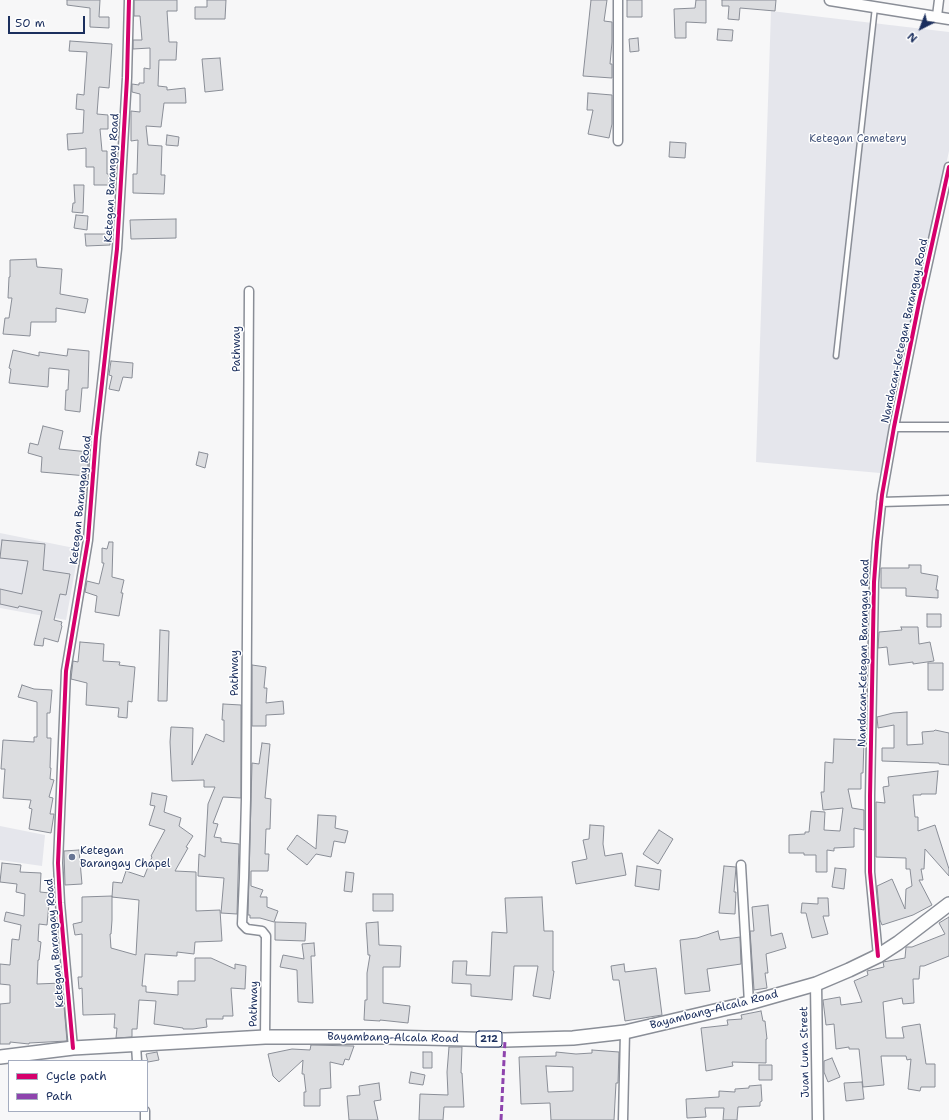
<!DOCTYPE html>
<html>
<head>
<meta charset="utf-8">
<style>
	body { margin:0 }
	#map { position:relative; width:949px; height:1120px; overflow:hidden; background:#f7f7f8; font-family:"Shantell Sans",sans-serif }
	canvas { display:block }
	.legend { position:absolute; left:8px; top:1060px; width:140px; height:52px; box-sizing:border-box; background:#fff; border:1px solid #a4acbf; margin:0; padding:5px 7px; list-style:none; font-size:12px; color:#1b2f5e }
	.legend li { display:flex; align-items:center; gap:8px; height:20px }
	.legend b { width:20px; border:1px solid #a4acbf }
	.north { position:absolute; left:901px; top:8px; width:40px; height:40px; -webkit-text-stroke:3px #fff; paint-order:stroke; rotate:222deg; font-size:11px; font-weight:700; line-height:16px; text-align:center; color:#1b2f5e }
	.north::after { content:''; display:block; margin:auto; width:14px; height:18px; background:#1b2f5e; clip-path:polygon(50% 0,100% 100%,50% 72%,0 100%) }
	.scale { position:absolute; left:8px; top:16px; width:77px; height:18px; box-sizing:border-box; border:2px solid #1b2f5e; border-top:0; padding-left:5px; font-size:12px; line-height:14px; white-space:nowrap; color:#1b2f5e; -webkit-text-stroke:3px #fff; paint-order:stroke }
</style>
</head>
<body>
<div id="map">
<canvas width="949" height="1120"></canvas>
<ul class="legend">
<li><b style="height:5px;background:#d6006c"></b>Cycle path</li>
<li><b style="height:5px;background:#8e44ad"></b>Path</li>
</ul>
<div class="north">N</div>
<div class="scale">50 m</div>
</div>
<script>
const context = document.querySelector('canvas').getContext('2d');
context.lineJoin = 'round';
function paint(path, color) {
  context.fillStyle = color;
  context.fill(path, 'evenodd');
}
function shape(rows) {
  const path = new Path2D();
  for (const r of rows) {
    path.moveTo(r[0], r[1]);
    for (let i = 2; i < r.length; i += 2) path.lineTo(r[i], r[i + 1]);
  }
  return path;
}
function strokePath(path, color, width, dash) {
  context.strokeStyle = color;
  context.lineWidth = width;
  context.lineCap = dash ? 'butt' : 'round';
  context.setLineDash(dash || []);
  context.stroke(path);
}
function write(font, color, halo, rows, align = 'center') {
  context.font = font + ' "Shantell Sans",sans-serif';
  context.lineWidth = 3;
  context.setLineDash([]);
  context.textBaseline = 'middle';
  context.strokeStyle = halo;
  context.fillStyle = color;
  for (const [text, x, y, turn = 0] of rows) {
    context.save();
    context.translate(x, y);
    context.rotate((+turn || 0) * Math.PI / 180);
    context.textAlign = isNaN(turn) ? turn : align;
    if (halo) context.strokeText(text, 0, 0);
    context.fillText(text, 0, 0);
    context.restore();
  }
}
const built = shape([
	[0,533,79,549,66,620,0,608]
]);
const green = shape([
	[771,11,949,32,949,151,880,473,756,462],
	[0,826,45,835,42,866,0,860]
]);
const building = shape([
	[67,0,100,0,99,17,109,17,109,28,90,27,90,8,67,5,67,0],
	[134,0,177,0,177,11,167,11,169,42,177,42,176,60,159,60,158,86,167,87,167,90,185,88,186,103,164,103,161,127,146,126,148,145,162,146,161,175,165,175,164,194,133,193,133,174,137,174,138,140,131,141,131,111,140,112,140,94,132,92,132,84,139,85,139,83,144,83,144,68,150,69,150,48,133,49,133,40,142,40,140,16,134,16,134,0],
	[207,0,226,0,225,19,195,19,195,7,207,7,207,0],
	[591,0,607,0,604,21,612,22,612,42,610,64,612,64,612,78,583,76,591,0],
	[627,0,642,0,642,17,627,17,627,0],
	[696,0,706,0,706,23,686,22,686,38,675,38,674,9,695,8,696,0],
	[722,0,776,0,775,11,740,8,739,20,728,19,729,6,722,6,722,0],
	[718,29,733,30,732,41,717,40,718,29],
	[638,38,639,51,630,52,629,39,638,38],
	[70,41,112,44,109,88,99,87,97,114,108,115,108,129,100,129,102,151,107,151,107,174,109,174,109,185,94,185,94,167,86,167,86,148,68,150,67,134,83,133,84,110,76,109,77,94,84,95,87,52,69,51,70,41],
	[220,58,223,90,205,92,202,59,220,58],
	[588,93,612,95,612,124,609,138,588,134,593,110,587,110,588,93],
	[167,135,179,137,178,146,166,145,167,135],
	[670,142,686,143,685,158,669,157,670,142],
	[74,185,84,185,83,213,72,212,73,203,75,203,74,185],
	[76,215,88,216,87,230,74,228,76,215],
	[176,219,176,238,131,239,130,220,176,219],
	[85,234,109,234,110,245,86,246,85,234],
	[36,259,37,267,62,269,60,294,88,299,85,313,56,308,56,322,31,322,30,336,3,334,5,318,9,318,12,298,8,298,9,277,10,277,10,260,36,259],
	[68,349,89,351,88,388,82,388,80,412,65,410,66,390,68,390,69,370,49,368,48,387,9,383,11,369,9,368,13,350,39,356,39,352,67,356,68,349],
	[111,361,133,363,132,378,123,377,119,391,109,389,112,376,109,375,111,361],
	[43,426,63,431,59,449,89,452,87,476,41,472,42,457,28,453,30,443,38,445,43,426],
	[199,452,208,454,205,468,196,465,199,452],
	[2,540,45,544,43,570,70,574,66,595,60,594,54,620,62,622,61,625,62,626,58,642,44,638,43,646,34,645,42,611,19,606,18,608,0,604,0,589,22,594,28,561,0,558,2,540],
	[109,542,113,542,112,577,124,580,121,593,123,593,119,616,95,612,97,596,85,592,87,581,99,584,104,563,102,563,102,548,107,549,109,542],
	[909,565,921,565,921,573,938,576,936,590,938,590,938,598,906,596,906,588,881,588,881,568,909,568,909,565],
	[927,614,941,614,941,627,927,627,927,614],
	[901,627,918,627,919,644,930,642,934,661,913,664,913,662,889,665,887,647,878,648,879,632,902,630,901,627],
	[160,630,169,631,167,701,158,701,160,630],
	[80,642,104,644,103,661,120,662,119,665,135,667,132,702,128,701,127,718,118,717,119,708,86,705,87,683,71,679,73,661,78,662,80,642],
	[928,663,943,663,943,690,928,690,928,663],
	[252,665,266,667,264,688,267,688,266,703,283,701,284,714,266,715,266,726,252,726,252,665],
	[22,685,34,689,52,690,50,713,47,713,47,738,51,738,50,768,51,768,50,779,54,780,49,797,53,798,50,814,54,814,51,833,29,829,32,809,29,808,31,800,3,798,5,769,1,769,3,740,34,742,34,737,37,737,37,702,18,697,22,685],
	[223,704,241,705,241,798,223,797,213,823,218,824,214,837,221,838,221,842,239,844,237,914,221,913,224,878,198,876,199,854,205,857,208,804,215,787,204,787,204,780,172,781,170,742,171,727,193,728,192,765,206,734,224,742,224,720,222,720,223,704],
	[907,712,907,745,923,744,922,732,934,731,935,730,949,733,949,765,939,764,939,763,882,761,882,748,894,748,894,725,878,728,877,717,893,713,907,712],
	[834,739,864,740,863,773,861,773,861,789,848,789,852,808,864,810,864,830,854,828,854,847,834,848,834,851,827,850,827,872,816,872,816,855,804,855,804,853,789,853,789,835,805,834,805,832,809,832,811,811,825,812,824,830,840,831,843,808,823,810,821,792,824,792,825,762,833,763,834,739],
	[262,743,270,744,265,798,271,799,270,829,266,829,265,854,269,854,268,871,251,871,251,886,263,890,260,897,267,897,267,907,278,911,274,922,260,918,250,918,250,915,248,915,252,763,259,764,262,743],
	[938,771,936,794,921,794,921,795,913,795,915,817,918,817,918,831,935,825,949,869,949,876,925,849,924,869,921,869,923,880,919,880,932,905,913,915,882,925,880,920,877,886,892,879,905,909,906,889,912,886,910,869,906,869,906,858,876,857,876,802,885,803,883,787,889,786,888,777,938,771],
	[152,793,167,796,164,812,181,818,179,826,193,836,186,847,188,848,175,871,196,872,196,911,220,910,222,941,195,942,194,954,177,952,177,956,145,954,142,986,146,986,146,992,178,995,178,981,195,981,195,958,211,958,235,969,235,964,246,966,245,989,231,988,233,1016,223,1016,223,1019,206,1019,207,1027,193,1029,183,1029,183,1028,154,1024,156,1001,139,1000,137,1029,132,1029,132,1037,116,1038,117,1028,114,1028,115,1014,83,1015,82,988,79,989,78,977,82,977,82,934,75,935,73,924,82,922,82,897,112,896,112,920,111,934,110,934,111,948,136,955,139,900,112,897,113,882,122,883,126,871,144,877,152,857,151,856,165,830,149,825,155,806,150,805,152,793],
	[318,815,336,816,335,828,348,831,345,843,334,841,331,857,316,854,307,865,287,849,297,835,316,849,318,815],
	[590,825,604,826,603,844,605,856,622,853,626,875,576,884,572,862,587,859,583,840,589,839,590,825],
	[659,830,673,839,658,864,643,854,659,830],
	[79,850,82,884,65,885,64,851,79,850],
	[2,863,21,865,20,872,41,873,40,892,50,893,47,925,39,924,38,941,41,942,39,960,38,960,37,984,62,983,67,1041,29,1043,29,1044,10,1042,10,1044,0,1044,0,1004,10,1003,10,985,0,984,0,964,10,965,12,939,19,940,21,925,4,921,6,912,24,916,25,894,16,892,17,884,0,882,2,863],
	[637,866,661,870,659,890,635,886,637,866],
	[724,866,736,867,734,892,736,892,735,914,719,913,724,866],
	[835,868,846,869,844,889,832,887,835,868],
	[346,872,354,873,352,892,344,891,346,872],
	[373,894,393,894,393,911,373,911,373,894],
	[542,897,544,931,553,931,553,971,554,971,550,999,533,996,538,966,514,966,512,1000,471,996,471,984,452,983,453,961,467,961,466,975,490,976,492,932,507,933,505,898,542,897],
	[818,898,828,898,829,916,823,916,828,934,812,938,806,913,801,913,802,903,818,904,818,898],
	[768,905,771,936,782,933,786,948,766,954,768,973,765,973,767,988,754,990,750,931,754,931,752,907,768,905],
	[949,917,949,956,924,966,920,966,919,979,913,979,914,1003,903,1004,902,998,883,1002,886,1038,904,1038,902,1027,920,1024,926,1064,935,1064,935,1087,921,1087,920,1091,908,1089,911,1059,907,1060,906,1056,881,1056,884,1085,863,1087,859,1049,849,1049,849,1047,836,1049,834,1024,826,1025,823,1000,840,997,841,1005,862,1002,854,981,868,975,867,971,884,967,883,962,905,958,906,947,912,947,945,934,939,923,949,917],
	[275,922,306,923,305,941,275,940,275,922],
	[378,922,379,945,401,946,400,967,383,967,383,1003,410,1006,408,1023,380,1020,380,1021,364,1020,365,1000,367,1000,367,973,370,955,368,955,366,923,378,922],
	[718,931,720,940,740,937,741,964,707,969,710,991,685,994,680,940,697,938,718,931],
	[314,943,315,956,311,956,313,1003,298,1002,297,970,280,967,283,955,304,959,302,944,314,943],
	[624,964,625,972,656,968,662,1015,625,1021,619,980,613,980,611,966,624,964],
	[761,1011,763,1021,765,1021,767,1039,766,1039,766,1063,732,1062,733,1066,706,1071,701,1028,728,1025,727,1020,742,1019,741,1015,761,1011],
	[311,1045,354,1046,349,1060,345,1059,343,1065,330,1062,331,1088,320,1089,320,1106,304,1106,304,1092,306,1092,304,1074,302,1074,303,1060,279,1082,273,1076,268,1054,292,1049,310,1050,311,1045],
	[449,1047,462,1047,461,1073,462,1073,464,1107,444,1107,443,1120,419,1120,420,1094,448,1095,447,1072,449,1047],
	[592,1050,619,1052,618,1083,616,1083,614,1120,551,1120,550,1103,521,1104,519,1057,556,1056,556,1052,576,1054,592,1053,592,1050],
	[546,1066,573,1067,573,1091,548,1092,546,1066],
	[157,1052,159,1060,148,1062,146,1054,157,1052],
	[423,1052,432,1052,432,1068,423,1068,423,1052],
	[832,1058,840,1077,828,1082,824,1072,824,1061,832,1058],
	[759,1065,772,1065,772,1080,759,1080,759,1065],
	[411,1072,425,1075,423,1085,409,1083,411,1072],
	[862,1082,864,1099,846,1101,844,1083,862,1082],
	[379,1083,381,1100,374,1101,378,1120,349,1120,347,1096,360,1095,359,1086,379,1083],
	[761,1085,762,1101,760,1102,760,1106,738,1107,737,1120,723,1120,724,1108,705,1108,706,1117,687,1118,686,1099,719,1097,719,1091,735,1092,735,1089,749,1088,749,1086,761,1085]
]);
const service = shape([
	[836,356,875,7]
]);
const minor = shape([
	[937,16,939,0],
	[618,141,618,0],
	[249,291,246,799,244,878,242,924,247,929,262,931,266,936,265,1037],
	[894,427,949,427],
	[881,502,949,500],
	[741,865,749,1003],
	[878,956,870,872,870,796,874,582,877,542,882,495,894,427,919,303,949,167],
	[136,1045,137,1061],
	[73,1048,60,903,58,863,66,671,88,540,96,437,117,249,127,78,129,0],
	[145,1111,145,1120],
	[623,1120,625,1032]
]);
const tertiary = shape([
	[830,0,949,19],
	[816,984,818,1120]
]);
const primary = shape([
	[0,1057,73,1048,265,1037,385,1037,505,1040,573,1038,625,1032,749,1003,816,984,849,970,878,956,898,943,949,904]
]);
const quiet = shape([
	[501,1120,505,1040]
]);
const cycleway = shape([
	[878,956,870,872,870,796,874,582,877,542,882,495,894,427,919,303,949,167],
	[73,1048,60,903,58,863,66,671,88,540,96,437,117,249,127,78,129,0]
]);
const markers = [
	[72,857,4,"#687594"]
];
const shields = [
	[489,1039,26]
];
const shieldNames = [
	["212",489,1039]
];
const parkNames = [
	["Ketegan Cemetery",858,139]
];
const streetNames = [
	["Ketegan Barangay Road",112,178,-87],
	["Nandacan-Ketegan Barangay Road",905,331,-78],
	["Pathway",237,349,-90],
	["Ketegan Barangay Road",81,500,-84],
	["Nandacan-Ketegan Barangay Road",864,653,-89],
	["Pathway",235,673,-90],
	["Ketegan Barangay Road",55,943,-95],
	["Pathway",254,1004,-89],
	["Bayambang-Alcala Road",714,1010,-14],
	["Bayambang-Alcala Road",393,1038,1],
	["Juan Luna Street",805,1052,-91]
];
const poiNames = [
	["Ketegan",80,851],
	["Barangay Chapel",80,864]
];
paint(built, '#e6e7ec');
paint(green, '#e5e6ec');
paint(building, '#dcdde0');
strokePath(building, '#8a8e97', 1);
strokePath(service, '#8a8e97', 7);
strokePath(minor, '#8a8e97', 11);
strokePath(tertiary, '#8a8e97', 13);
strokePath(primary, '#8a8e97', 16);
strokePath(service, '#fefefe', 4);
strokePath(minor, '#fefefe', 8);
strokePath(tertiary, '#fefefe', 10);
strokePath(primary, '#fefefe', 13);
strokePath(quiet, '#8e44ad', 3, [6, 3]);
strokePath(cycleway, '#d6006c', 4);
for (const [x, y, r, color] of markers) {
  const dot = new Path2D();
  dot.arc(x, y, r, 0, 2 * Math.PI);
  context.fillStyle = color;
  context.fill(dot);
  strokePath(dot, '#fff', 1.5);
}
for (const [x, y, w] of shields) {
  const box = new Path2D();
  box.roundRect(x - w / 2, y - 8, w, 16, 3);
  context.fillStyle = '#fff';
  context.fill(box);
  strokePath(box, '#1b2f5e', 1);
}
write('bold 10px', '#1b2f5e', null, shieldNames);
write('11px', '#4a5a7f', '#fff', parkNames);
write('11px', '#1b2f5e', '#fff', streetNames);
write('11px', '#1b2f5e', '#fff', poiNames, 'left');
</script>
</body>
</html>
